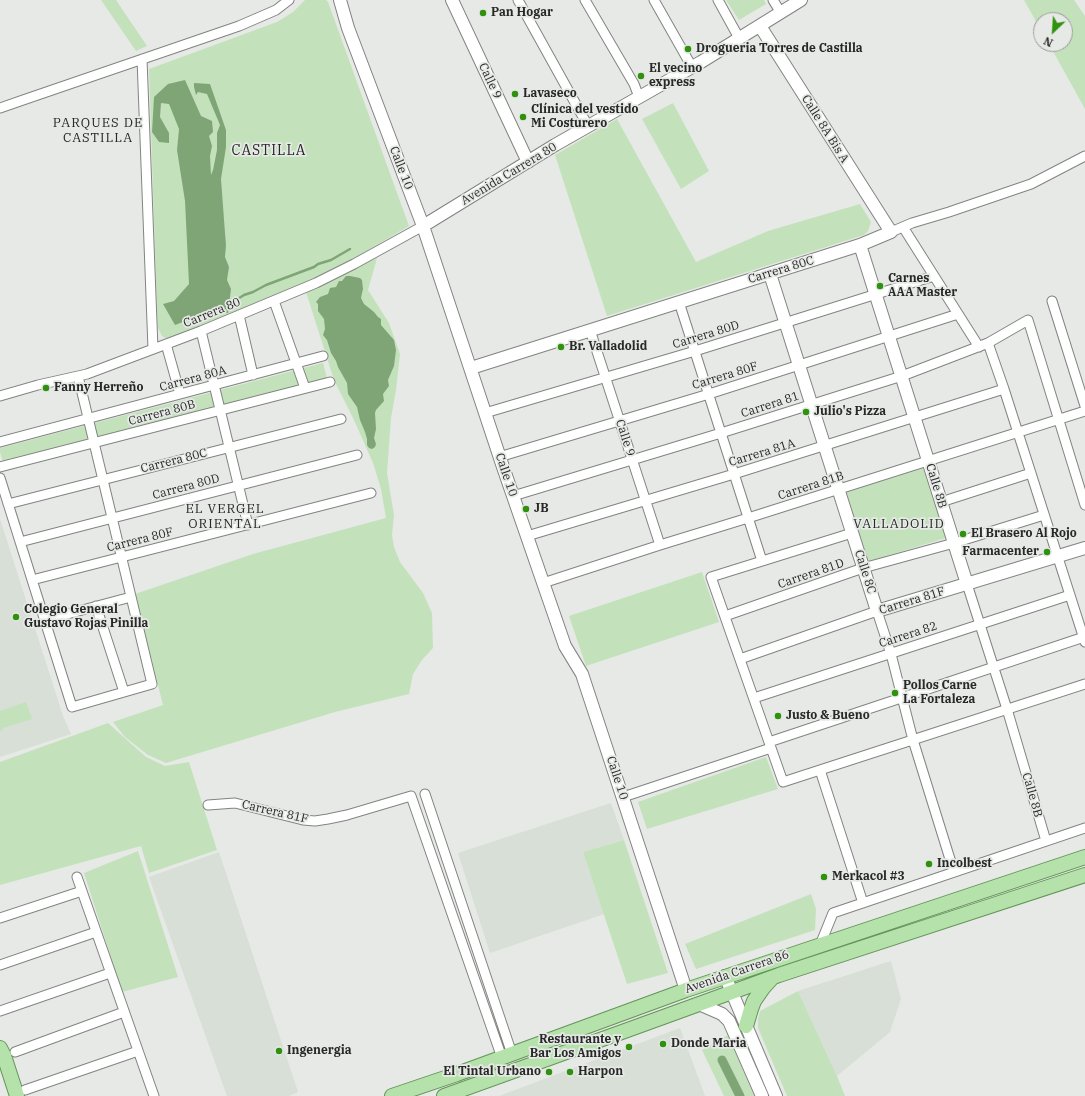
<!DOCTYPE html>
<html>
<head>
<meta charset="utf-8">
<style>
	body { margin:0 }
	#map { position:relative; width:1085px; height:1096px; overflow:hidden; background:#e6e9e5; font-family:"IBM Plex Serif",serif }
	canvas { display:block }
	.north { position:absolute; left:1033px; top:12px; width:40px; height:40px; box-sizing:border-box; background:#e6e9e5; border:1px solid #9a9c99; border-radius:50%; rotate:205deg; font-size:11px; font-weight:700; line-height:16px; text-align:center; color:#272827 }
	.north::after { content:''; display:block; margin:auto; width:14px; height:18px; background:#2f910f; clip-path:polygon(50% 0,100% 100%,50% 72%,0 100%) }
</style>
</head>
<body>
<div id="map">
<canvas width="1085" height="1096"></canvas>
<div class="north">N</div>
</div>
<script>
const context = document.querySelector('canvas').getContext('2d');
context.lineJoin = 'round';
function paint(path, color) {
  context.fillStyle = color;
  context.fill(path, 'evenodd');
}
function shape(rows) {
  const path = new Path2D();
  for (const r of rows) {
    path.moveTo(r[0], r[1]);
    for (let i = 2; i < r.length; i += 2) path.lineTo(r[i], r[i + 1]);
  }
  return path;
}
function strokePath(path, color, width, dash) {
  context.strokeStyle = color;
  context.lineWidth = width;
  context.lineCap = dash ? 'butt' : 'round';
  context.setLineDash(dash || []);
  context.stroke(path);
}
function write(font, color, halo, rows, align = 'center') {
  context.font = font + ' "IBM Plex Serif",serif';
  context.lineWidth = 3.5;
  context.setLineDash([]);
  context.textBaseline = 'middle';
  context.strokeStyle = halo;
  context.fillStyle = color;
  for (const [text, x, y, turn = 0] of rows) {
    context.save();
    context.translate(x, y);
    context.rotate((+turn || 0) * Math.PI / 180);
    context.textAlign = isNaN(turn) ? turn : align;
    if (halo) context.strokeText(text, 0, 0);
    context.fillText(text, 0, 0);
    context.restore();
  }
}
const built = shape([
	[0,519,63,716,71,734,0,757],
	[611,803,624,840,583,852,604,914,490,953,458,853],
	[219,852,298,1092,289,1096,227,1096,149,877],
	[891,961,901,999,890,1032,837,1076,798,991],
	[680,1028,705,1096,499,1096]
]);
const green = shape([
	[101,0,116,0,147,46,136,51],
	[305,0,326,0,328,2,409,226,344,264,310,281,167,339,162,336,158,328,157,313,149,69,277,22,293,12],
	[726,0,764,0,766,4,739,20],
	[1024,0,1074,0,1085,16,1085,109,1049,44,1065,44,1065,20,1041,20,1041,30],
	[673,103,709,171,681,189,642,119],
	[617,119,696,262,768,231,860,204,871,222,868,231,864,235,607,316,555,155],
	[377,258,368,290,389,323,400,354,396,390,391,418,387,473,394,515,392,535,394,547,400,562,423,593,432,613,433,648,422,660,413,674,409,694,335,712,166,763,148,755,125,737,113,722,163,705,135,594,253,554,386,518,381,489,373,463,354,420,334,380,306,292],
	[323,363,327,378,3,462,0,452,0,448],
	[924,466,946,538,866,562,844,490],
	[702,572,719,622,586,666,569,616],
	[26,702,32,719,3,728,3,730,0,731,0,711],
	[108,723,146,757,165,766,189,762,217,850,149,873,141,846,0,885,0,762],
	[766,757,778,789,647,829,638,802],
	[624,840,668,973,627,984,583,852],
	[138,851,178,977,122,992,84,873],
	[811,894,816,909,815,930,696,969,685,944],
	[798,991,837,1076,845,1096,787,1096,758,1028,758,1019,760,1011],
	[728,1035,754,1096,724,1096,702,1050]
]);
const water = shape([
	[185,80,201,116,212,121,213,132,209,136,212,146,210,156,211,175,213,170,217,150,217,133,220,125,207,94,198,92,196,95,194,87,194,83,210,84,226,130,226,147,221,179,225,233,226,245,225,257,229,267,227,280,231,289,228,313,212,311,175,325,163,304,174,301,189,284,185,201,177,150,179,129,169,104,161,103,160,117,169,133,169,143,159,142,152,132,154,97,168,84],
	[346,276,350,276,360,278,362,280,363,289,361,298,364,304,374,312,378,317,381,319,381,325,394,340,396,350,394,366,388,380,389,386,383,394,384,401,376,410,375,413,376,429,374,438,376,444,375,447,372,449,369,448,367,445,367,439,365,432,360,420,357,407,348,394,347,383,338,367,336,361,331,353,327,340,323,335,325,329,324,319,318,311,318,304,316,302,320,297,328,294,330,288,336,287,339,281,342,281]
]);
const stream = shape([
	[227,303,236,300,244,295,253,292,266,285,314,267,318,264,331,260,350,249]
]);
const canal = shape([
	[722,1060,740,1096]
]);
const street = shape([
	[518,0,588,126],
	[585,0,634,84,639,97],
	[654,0,692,67],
	[718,0,739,38],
	[773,0,781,13],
	[142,59,153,349],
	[0,108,26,99,239,26,276,10,289,0],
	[903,227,979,347],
	[891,232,912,223,949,212,1031,184,1085,156],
	[274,301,305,388],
	[1052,301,1085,406],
	[679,302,762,561],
	[239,315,253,375],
	[590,330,660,545],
	[201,331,248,525],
	[988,343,1004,389,1085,642],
	[166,344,180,394],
	[0,396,38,385,87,374,201,331,316,283,354,264,423,226],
	[485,413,695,351,934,276],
	[0,442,323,356],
	[499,457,709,394,958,314],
	[0,467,330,382],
	[0,478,72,707,152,684,78,376],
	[513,496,721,433,902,376,988,343,1028,320,1085,505],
	[941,502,1031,473],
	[8,504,341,419],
	[852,533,711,577,783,782,1085,684],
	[527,536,734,474,1004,389],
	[20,542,357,455],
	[32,580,371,493],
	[543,583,660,545,748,518,1085,411],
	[967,584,1007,709,1046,841],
	[96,606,124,692],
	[725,616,863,568,954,543,1044,515],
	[45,620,131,597],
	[740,659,877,611,891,654,913,740,954,872],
	[754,698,1070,595],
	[769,742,1084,637],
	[820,770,863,903],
	[425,794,512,1054],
	[623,797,771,748],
	[208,805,235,803,303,820,315,821,328,819,347,815,411,796,502,1058],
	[77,877,154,1096],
	[0,918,82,891],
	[820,945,833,913,1085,828],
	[0,965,96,932],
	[0,1011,110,973],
	[15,1052,124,1012],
	[25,1090,138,1051]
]);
const secondary = shape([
	[340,0,348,28,423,226,503,467,565,646,582,674,686,990],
	[452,0,528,162],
	[423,226,555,145,701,62,801,0],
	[860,245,967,584],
	[770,274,877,611,1085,548],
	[471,368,860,245,891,232,760,26],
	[725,976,776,1096],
	[699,1004,722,1014,729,1021,762,1096]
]);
const primary = shape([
	[746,1026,751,1009,754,1001,763,988,772,978],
	[0,1048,4,1056,17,1096],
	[392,1096,457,1074,686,990,1085,857],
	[444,1096,622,1032,779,975,1085,875]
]);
const markers = [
	[483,13,4,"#2f910f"],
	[688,49,4,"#2f910f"],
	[641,76,4,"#2f910f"],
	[515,94,4,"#2f910f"],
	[523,117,4,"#2f910f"],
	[880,286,4,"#2f910f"],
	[561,347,4,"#2f910f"],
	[46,388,4,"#2f910f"],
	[806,412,4,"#2f910f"],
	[526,509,4,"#2f910f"],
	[963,534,4,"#2f910f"],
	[1047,552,4,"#2f910f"],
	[16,617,4,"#2f910f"],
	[895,693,4,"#2f910f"],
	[778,716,4,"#2f910f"],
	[929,864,4,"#2f910f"],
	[824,877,4,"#2f910f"],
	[663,1044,4,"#2f910f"],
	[629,1047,4,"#2f910f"],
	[279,1051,4,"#2f910f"],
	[549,1072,4,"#2f910f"],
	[570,1072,4,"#2f910f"]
];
const poiNames = [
	["Pan Hogar",491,13],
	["Drogueria Torres de Castilla",696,49],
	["El vecino",649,69],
	["express",649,83],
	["Lavaseco",523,94],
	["Clínica del vestido",531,110],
	["Mi Costurero",531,124],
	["Carnes",888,279],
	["AAA Master",888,293],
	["Br. Valladolid",569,347],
	["Fanny Herreño",54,388],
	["Julio's Pizza",814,412],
	["JB",534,509],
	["El Brasero Al Rojo",971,534],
	["Farmacenter",1039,552,"right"],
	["Colegio General",24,610],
	["Gustavo Rojas Pinilla",24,624],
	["Pollos Carne",903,686],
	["La Fortaleza",903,700],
	["Justo & Bueno",786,716],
	["Incolbest",937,864],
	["Merkacol #3",832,877],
	["Restaurante y",621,1040,"right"],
	["Bar Los Amigos",621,1054,"right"],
	["Donde Maria",671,1044],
	["Ingenergia",287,1051],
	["El Tintal Urbano",541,1072,"right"],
	["Harpon",578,1072]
];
const streetNames = [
	["Calle 9",490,81,65],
	["Calle 8A Bis A",825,129,58],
	["Calle 10",401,168,69],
	["Avenida Carrera 80",509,174,-31],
	["Carrera 80C",781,270,-17],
	["Carrera 80",212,313,-22],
	["Carrera 80D",706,335,-17],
	["Carrera 80F",725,376,-17],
	["Carrera 80A",193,379,-15],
	["Carrera 81",770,405,-18],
	["Carrera 80B",162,413,-15],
	["Calle 9",625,438,72],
	["Carrera 81A",762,453,-17],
	["Carrera 80C",174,461,-14],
	["Calle 10",506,475,71],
	["Carrera 81B",811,486,-18],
	["Calle 8B",936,486,73],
	["Carrera 80D",186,487,-15],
	["Carrera 80F",140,540,-14],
	["Calle 8C",865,572,72],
	["Carrera 81D",811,574,-19],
	["Carrera 81F",912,601,-17],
	["Carrera 82",908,635,-18],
	["Calle 10",617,778,72],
	["Calle 8B",1032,795,74],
	["Carrera 81F",275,812,13],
	["Avenida Carrera 86",737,972,-19]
];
const neighbourhoodNames = [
	["PARQUES DE",98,123],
	["CASTILLA",98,138],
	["EL VERGEL",225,509],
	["ORIENTAL",225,524],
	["VALLADOLID",899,524]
];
const quarterNames = [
	["CASTILLA",269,151]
];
paint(built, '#d7dfd6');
paint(green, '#c3e2bc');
paint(water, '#7fa576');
strokePath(stream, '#7fa576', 2.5);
strokePath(canal, '#7fa576', 9);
strokePath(street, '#828481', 11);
strokePath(secondary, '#828481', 14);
strokePath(primary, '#639458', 16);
strokePath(street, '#fff', 9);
strokePath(secondary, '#fff', 12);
strokePath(primary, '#b5e2ab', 14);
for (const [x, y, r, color] of markers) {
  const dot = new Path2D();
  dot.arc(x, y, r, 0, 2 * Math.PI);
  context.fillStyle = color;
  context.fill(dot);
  strokePath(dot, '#e6e9e5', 1.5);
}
write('bold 12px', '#272827', '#e6e9e5', poiNames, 'left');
write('12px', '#272827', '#e6e9e5', streetNames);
context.letterSpacing = '1px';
write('13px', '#272827', '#e6e9e5', neighbourhoodNames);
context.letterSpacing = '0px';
context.letterSpacing = '1px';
write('14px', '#272827', '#e6e9e5', quarterNames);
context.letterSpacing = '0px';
</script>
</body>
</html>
